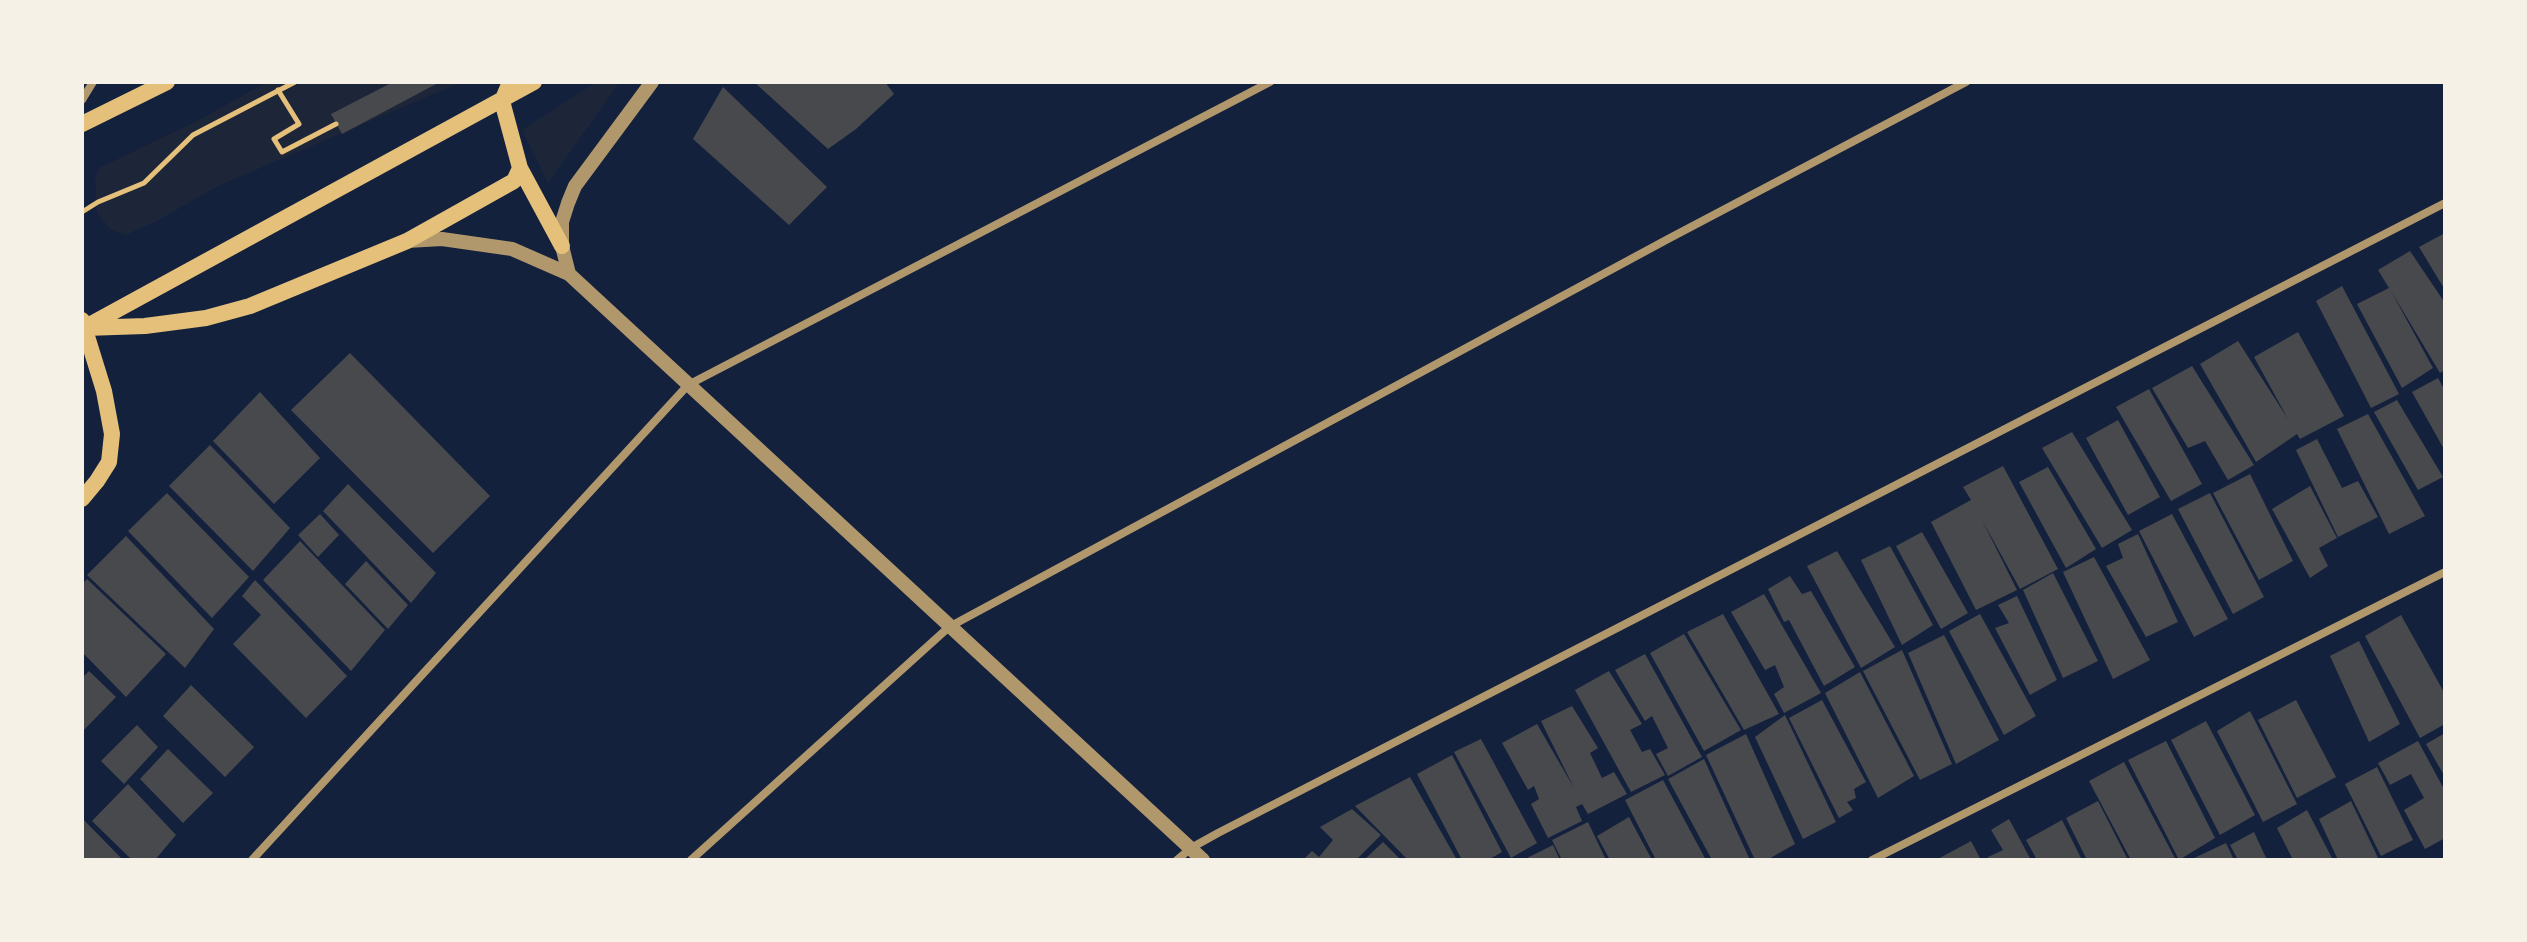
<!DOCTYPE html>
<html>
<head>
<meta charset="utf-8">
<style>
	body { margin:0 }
	#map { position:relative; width:2527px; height:942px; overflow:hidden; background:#14213d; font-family:Helvetica,sans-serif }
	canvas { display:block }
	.frame { position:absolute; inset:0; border:84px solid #f6f1e7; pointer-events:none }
</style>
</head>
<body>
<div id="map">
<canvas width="2527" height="942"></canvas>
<div class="frame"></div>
</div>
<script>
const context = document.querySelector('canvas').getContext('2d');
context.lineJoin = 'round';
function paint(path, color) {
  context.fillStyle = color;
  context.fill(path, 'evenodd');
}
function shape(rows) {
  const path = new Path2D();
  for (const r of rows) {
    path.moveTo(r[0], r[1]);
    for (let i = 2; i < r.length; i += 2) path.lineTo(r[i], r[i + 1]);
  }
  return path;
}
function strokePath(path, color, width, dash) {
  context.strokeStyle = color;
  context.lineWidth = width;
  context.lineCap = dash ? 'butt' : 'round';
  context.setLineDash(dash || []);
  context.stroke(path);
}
const green = shape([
	[267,82,462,82,218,186,157,221,126,235,111,230,97,213,95,179,99,168,197,121],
	[596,82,620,82,548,183,522,130]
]);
const building = shape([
	[393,82,440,82,342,134,331,114],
	[754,82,885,82,894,94,856,129,828,149],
	[723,87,827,187,789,225,693,139],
	[2445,233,2445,290,2419,247],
	[2410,251,2445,303,2445,370,2440,373,2391,291,2433,368,2402,388,2357,304,2389,288,2378,270],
	[2342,286,2399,394,2371,408,2316,301],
	[2298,332,2344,416,2300,439,2297,434,2256,462,2200,364,2238,341,2288,419,2254,357],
	[350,353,490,496,433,553,291,410],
	[2192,366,2254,465,2228,480,2205,441,2188,448,2152,388],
	[2438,378,2445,391,2445,451,2412,392],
	[2149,389,2202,484,2171,501,2116,407],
	[260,392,320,458,274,504,213,441],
	[2397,400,2443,477,2418,490,2374,412],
	[2368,414,2425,516,2389,534,2337,429],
	[2118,420,2160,497,2128,515,2086,438],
	[2072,432,2132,530,2102,548,2042,448],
	[2317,439,2342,488,2358,481,2378,517,2338,537,2296,450],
	[210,445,290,528,253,571,169,486],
	[2003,466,2058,569,2020,589,1982,520,2017,590,1976,610,1931,522,1971,500,1963,487],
	[2048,467,2096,549,2066,568,2019,482],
	[2250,474,2293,561,2259,580,2213,493],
	[348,484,436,573,411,603,323,511],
	[2310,486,2337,538,2319,548,2328,566,2310,578,2272,509],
	[167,493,249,577,212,618,128,531],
	[2210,493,2264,597,2233,614,2178,509],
	[320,514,339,535,318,557,298,535],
	[2172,514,2228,619,2194,637,2139,531],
	[1922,532,1968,613,1941,629,1896,546],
	[2138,534,2178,622,2146,637,2106,566,2123,558,2118,544],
	[126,536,214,629,185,668,87,575],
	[300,541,385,630,351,671,263,580],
	[1890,546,1933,625,1902,645,1861,560],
	[1837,551,1895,647,1861,668,1807,566],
	[2094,557,2150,660,2113,679,2063,572],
	[366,561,408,605,388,629,345,584],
	[2053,573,2098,661,2063,678,2023,590],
	[1790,576,1802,594,1811,591,1855,667,1824,686,1789,620,1784,622,1768,589],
	[87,579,166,654,126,697,82,652,82,584],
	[255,580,347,676,306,718,233,644,261,615,242,596],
	[1764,594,1821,693,1784,713,1774,694,1784,687,1775,665,1765,670,1731,612],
	[2017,596,2057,680,2030,695,1995,628,2009,623,1998,605],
	[1723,614,1779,714,1744,730,1687,632],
	[1980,614,2036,716,2004,735,1949,631],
	[2401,615,2445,694,2445,724,2420,738,2365,636],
	[1684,634,1741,730,1704,751,1650,653],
	[1944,635,1999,740,1956,764,1908,653],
	[2359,641,2400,724,2369,742,2330,656],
	[1902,650,1952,764,1920,780,1863,671],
	[1645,654,1702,757,1668,776,1656,754,1668,748,1652,716,1645,721,1615,670],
	[89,671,116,697,82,732,82,678],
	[1609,671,1642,724,1630,730,1642,752,1650,749,1665,775,1631,792,1575,690],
	[1860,672,1914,776,1878,798,1825,693],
	[191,685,254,747,225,777,163,716],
	[1822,700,1866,782,1854,789,1856,798,1847,802,1853,810,1839,818,1789,718],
	[2296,700,2336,777,2297,798,2258,720],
	[1572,706,1598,748,1590,753,1602,778,1614,772,1627,794,1588,814,1582,804,1576,807,1582,821,1548,838,1531,804,1539,799,1534,786,1528,790,1502,743,1537,724,1574,788,1541,721],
	[2250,711,2297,804,2263,822,2217,731],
	[1785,715,1836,822,1803,839,1755,737],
	[2206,721,2255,815,2220,835,2171,740],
	[137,725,158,747,124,784,101,761],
	[2445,733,2445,777,2426,744],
	[1746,734,1795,844,1767,860,1755,860,1706,755],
	[1481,739,1537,843,1511,858,1454,752],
	[2166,741,2215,838,2179,860,2128,760],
	[2418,741,2445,791,2445,838,2425,849,2404,810,2424,798,2411,774,2390,785,2378,763],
	[168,749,213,793,183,823,140,779],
	[1452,755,1502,852,1488,860,1462,860,1417,774],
	[1704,759,1750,860,1712,860,1668,779],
	[2124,762,2176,860,2131,860,2089,781],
	[2377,767,2413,840,2381,856,2345,784],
	[1410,777,1457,860,1408,860,1355,806],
	[1663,780,1706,860,1656,860,1625,800],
	[128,784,176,835,155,860,132,860,92,821],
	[2098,801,2128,860,2087,860,2066,818],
	[2351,801,2379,860,2338,860,2319,819],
	[1352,809,1381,835,1356,860,1303,860,1312,851,1319,857,1333,840,1320,827],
	[2307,810,2333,860,2293,860,2277,828],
	[1629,817,1652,860,1610,860,1597,836],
	[82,818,123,860,82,860],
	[2009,819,2031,860,1989,860,1988,857,2003,850,1991,830],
	[2062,820,2082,860,2037,860,2026,840],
	[1588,822,1606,860,1562,860,1552,840],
	[2254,832,2267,860,2238,860,2230,845],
	[1971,841,1981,860,1936,860],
	[1383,842,1401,860,1364,860],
	[2226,843,2234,860,2190,860],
	[1553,845,1560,860,1523,860]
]);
const path = shape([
	[278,90,299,124,274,139,282,152,336,124],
	[82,212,98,202,144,183,193,135,295,82]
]);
const minor = shape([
	[82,100,93,82],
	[252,860,688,385,1270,82],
	[691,860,949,627,1668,239,1966,82],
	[1177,860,1191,848,1218,833,2445,203],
	[1872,860,2445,572]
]);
const tertiary = shape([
	[407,241,442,239,512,249,569,274,1203,860],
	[569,274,562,246,562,222,568,203,575,186,652,82]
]);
const secondary = shape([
	[510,82,502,101,520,168,562,246],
	[82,124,167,82],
	[82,320,104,391,112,434,109,462,97,481,82,499],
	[85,328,145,326,206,318,250,306,407,241,514,181,520,168],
	[82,329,534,82]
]);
paint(green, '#1d2539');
paint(building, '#48494c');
strokePath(path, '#e5c07b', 5);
strokePath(minor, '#b1986c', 8);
strokePath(tertiary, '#b1986c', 14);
strokePath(secondary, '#e5c07b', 16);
</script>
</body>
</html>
